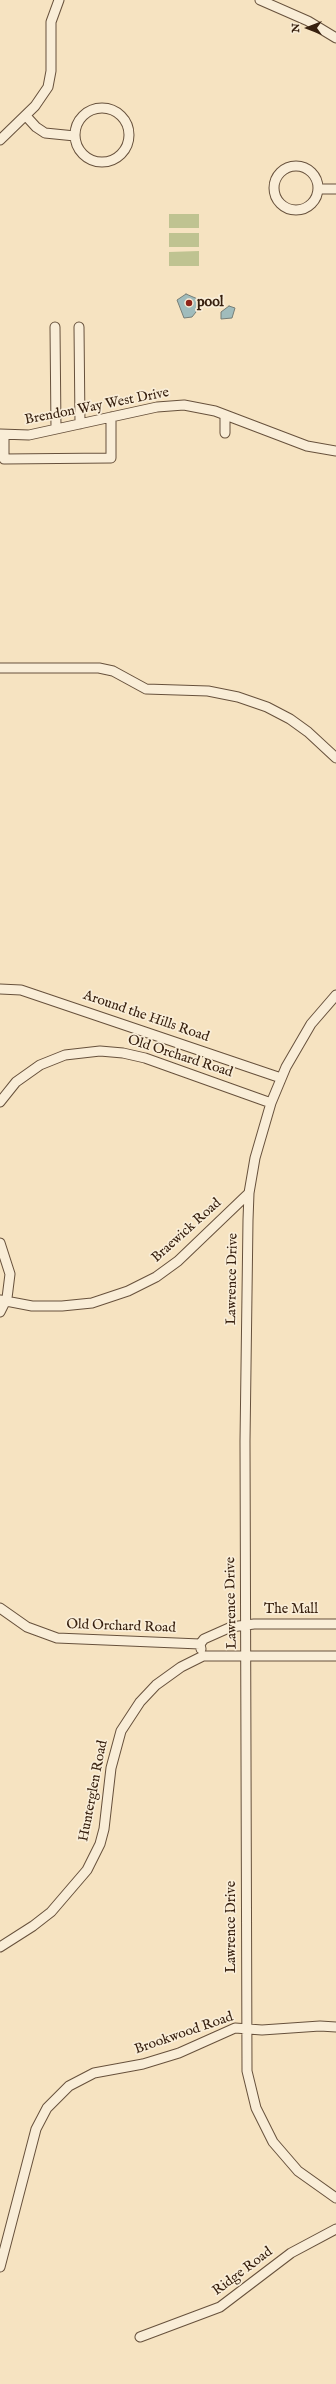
<!DOCTYPE html>
<html>
<head>
<meta charset="utf-8">
<style>
	body { margin:0 }
	#map { position:relative; width:336px; height:2384px; overflow:hidden; background:#f6e3c1; font-family:"IM FELL English",serif }
	canvas { display:block }
	.north { position:absolute; left:288px; top:8px; width:40px; height:40px; -webkit-text-stroke:3px #f9edd7; paint-order:stroke; rotate:270deg; font-size:11px; font-weight:700; line-height:16px; text-align:center; color:#37200f }
	.north::after { content:''; display:block; margin:auto; width:14px; height:18px; background:#37200f; clip-path:polygon(50% 0,100% 100%,50% 72%,0 100%) }
</style>
</head>
<body>
<div id="map">
<canvas width="336" height="2384"></canvas>
<div class="north">N</div>
</div>
<script>
const context = document.querySelector('canvas').getContext('2d');
context.lineJoin = 'round';
function paint(path, color) {
  context.fillStyle = color;
  context.fill(path, 'evenodd');
}
function shape(rows) {
  const path = new Path2D();
  for (const r of rows) {
    if (r.length === 3) {
      path.moveTo(r[0] + r[2], r[1]);
      path.arc(r[0], r[1], r[2], 0, 2 * Math.PI);
      continue;
    }
    path.moveTo(r[0], r[1]);
    for (let i = 2; i < r.length; i += 2) path.lineTo(r[i], r[i + 1]);
  }
  return path;
}
function strokePath(path, color, width, dash) {
  context.strokeStyle = color;
  context.lineWidth = width;
  context.lineCap = dash ? 'butt' : 'round';
  context.setLineDash(dash || []);
  context.stroke(path);
}
function write(font, color, halo, rows, align = 'center') {
  context.font = font + ' "IM FELL English",serif';
  context.lineWidth = 3.5;
  context.setLineDash([]);
  context.textBaseline = 'middle';
  context.strokeStyle = halo;
  context.fillStyle = color;
  for (const [text, x, y, turn = 0] of rows) {
    context.save();
    context.translate(x, y);
    context.rotate((+turn || 0) * Math.PI / 180);
    context.textAlign = isNaN(turn) ? turn : align;
    if (halo) context.strokeText(text, 0, 0);
    context.fillText(text, 0, 0);
    context.restore();
  }
}
const green = shape([
	[169,214,199,214,199,228,169,228],
	[169,233,199,233,199,247,169,247],
	[199,251,199,266,169,266,169,252]
]);
const water = shape([
	[186,294,200,300,200,307,192,317,184,318,177,300,186,294],
	[229,306,235,308,232,318,221,319,221,312,229,306]
]);
const minor = shape([
	[260,0,308,21,336,38],
	[102,135,27],
	[26,116,36,127,45,133,75,136],
	[0,140,35,106,48,87,51,71,51,22,59,0],
	[296,188,22],
	[318,189,336,189],
	[55,327,56,429],
	[79,327,80,424],
	[225,415,225,433],
	[0,434,29,435,157,407,184,405,215,411,307,446,336,451],
	[4,435,4,459,111,458,111,417],
	[0,668,99,668,113,671,146,689,208,691,238,697,267,707,290,719,308,732,336,758],
	[0,989,21,990,281,1078],
	[336,995,311,1024,286,1067,271,1103,255,1158,249,1193,248,1220,245,1441,247,2071,256,2108,273,2142,298,2171,336,2198],
	[0,1102,16,1082,40,1065,65,1055,100,1051,123,1053,145,1058,271,1103],
	[0,1243,10,1274,7,1298,0,1312],
	[0,1300,32,1306,62,1306,92,1303,128,1291,156,1277,178,1261,249,1193],
	[0,1608,27,1627,57,1638,200,1644],
	[201,1649,200,1644,204,1639,231,1627,254,1624,336,1624],
	[0,1947,33,1926,51,1912,87,1870,100,1844,104,1829,111,1768,121,1731,140,1702,156,1685,181,1667,203,1656,336,1656],
	[0,2267,36,2129,47,2108,69,2086,94,2073,143,2064,179,2053,235,2028,262,2030,320,2026,336,2027],
	[140,2337,220,2307,291,2253,336,2229]
]);
const markers = [
	[189,303,4,"#8f2418"]
];
const poiNames = [
	["pool",197,303]
];
const streetNames = [
	["Brendon Way West Drive",97,407,-11],
	["Around the Hills Road",146,1017,19],
	["Old Orchard Road",180,1057,18],
	["Braewick Road",187,1231,-42],
	["Lawrence Drive",233,1279,-89],
	["Lawrence Drive",232,1603,-91],
	["The Mall",291,1610],
	["Old Orchard Road",121,1627,2],
	["Hunterglen Road",94,1791,-79],
	["Lawrence Drive",232,1927,-90],
	["Brookwood Road",184,2034,-19],
	["Ridge Road",243,2272,-37]
];
paint(green, '#bfc391');
paint(water, '#a0bcbc');
strokePath(water, '#767e77', 1);
strokePath(minor, '#67513c', 11);
strokePath(minor, '#f9edd7', 9);
for (const [x, y, r, color] of markers) {
  const dot = new Path2D();
  dot.arc(x, y, r, 0, 2 * Math.PI);
  context.fillStyle = color;
  context.fill(dot);
  strokePath(dot, '#f9edd7', 1.5);
}
write('bold 14px', '#37200f', '#f9edd7', poiNames, 'left');
write('14px', '#37200f', '#f9edd7', streetNames);
</script>
</body>
</html>
